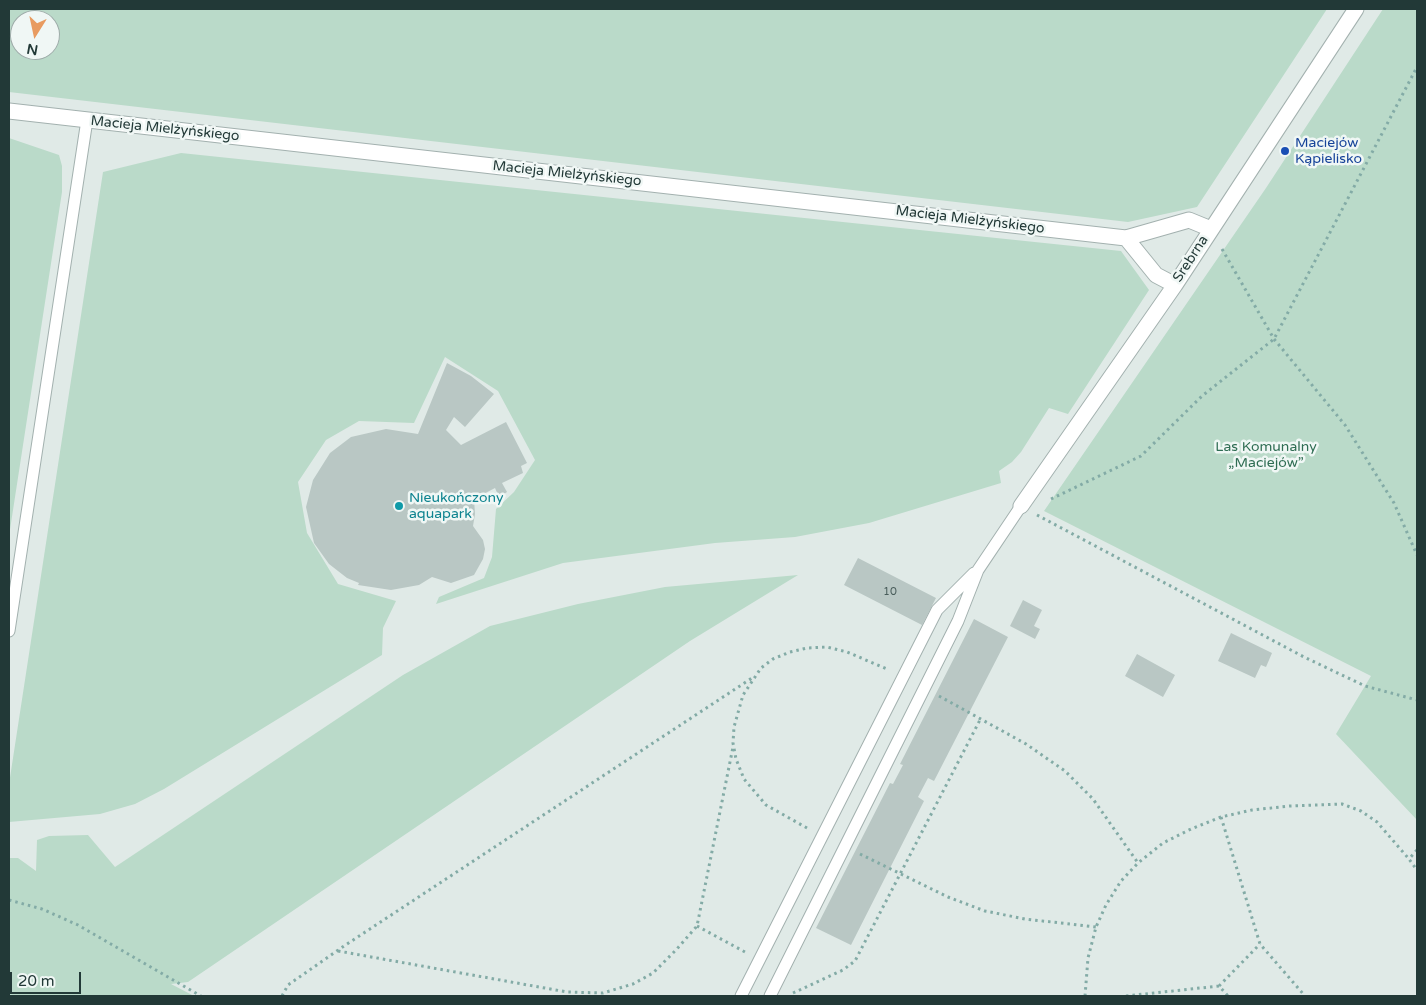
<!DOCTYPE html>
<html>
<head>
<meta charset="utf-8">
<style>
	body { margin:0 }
	#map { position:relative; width:1426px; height:1005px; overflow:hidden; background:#e0eae7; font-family:"Varela Round",sans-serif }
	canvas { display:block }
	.frame { position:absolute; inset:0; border:10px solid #223937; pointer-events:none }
	.north { position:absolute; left:10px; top:10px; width:50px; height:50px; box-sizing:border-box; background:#f0f7f5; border:1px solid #9eaba9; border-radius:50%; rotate:190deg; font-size:14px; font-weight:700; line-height:20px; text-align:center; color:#223937 }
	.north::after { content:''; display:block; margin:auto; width:18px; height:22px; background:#e89b60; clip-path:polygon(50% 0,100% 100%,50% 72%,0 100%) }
	.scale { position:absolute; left:10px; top:972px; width:71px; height:22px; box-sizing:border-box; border:2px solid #223937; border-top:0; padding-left:6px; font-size:15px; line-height:18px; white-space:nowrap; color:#223937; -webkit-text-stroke:4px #f0f7f5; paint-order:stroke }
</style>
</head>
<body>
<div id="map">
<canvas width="1426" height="1005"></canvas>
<div class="frame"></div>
<div class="north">N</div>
<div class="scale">20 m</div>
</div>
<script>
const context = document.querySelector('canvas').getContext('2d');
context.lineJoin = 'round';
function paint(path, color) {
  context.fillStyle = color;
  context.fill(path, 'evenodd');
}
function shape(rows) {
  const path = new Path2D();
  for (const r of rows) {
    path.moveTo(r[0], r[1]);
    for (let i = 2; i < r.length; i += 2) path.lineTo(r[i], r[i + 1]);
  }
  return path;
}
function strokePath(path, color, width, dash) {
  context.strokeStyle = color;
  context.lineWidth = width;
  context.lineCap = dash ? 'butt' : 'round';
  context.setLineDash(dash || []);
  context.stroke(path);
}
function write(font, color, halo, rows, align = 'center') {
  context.font = font + ' "Varela Round",sans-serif';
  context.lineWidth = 5;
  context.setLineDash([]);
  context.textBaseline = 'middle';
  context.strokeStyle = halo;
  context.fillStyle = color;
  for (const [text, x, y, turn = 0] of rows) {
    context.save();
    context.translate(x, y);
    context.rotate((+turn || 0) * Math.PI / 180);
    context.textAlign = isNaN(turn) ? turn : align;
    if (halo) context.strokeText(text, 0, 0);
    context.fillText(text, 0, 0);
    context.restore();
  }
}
const green = shape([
	[9,9,1327,9,1197,207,1128,222,9,92],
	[20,20,50,20,50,50,20,50],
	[1383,9,1417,9,1417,820,1336,734,1371,676,1044,511,1266,188],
	[9,138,59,155,62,166,62,192,9,536],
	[181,153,1121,251,1149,290,1068,414,1049,408,1021,452,1012,462,999,471,1001,483,869,523,795,537,715,543,563,563,436,604,439,597,484,578,492,557,496,509,514,492,535,460,498,391,445,357,414,423,359,421,326,440,298,482,307,533,338,584,396,601,383,628,382,655,164,789,135,804,100,814,9,822,9,784,103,172],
	[798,575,690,641,188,982,171,984,194,996,9,996,9,858,18,858,36,871,37,840,49,836,88,835,115,867,403,675,490,626,578,604,665,587]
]);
const building = shape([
	[447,363,471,376,494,394,465,427,454,417,446,430,461,445,506,422,527,463,521,466,523,473,502,483,507,492,499,497,495,488,474,499,475,514,473,526,483,540,485,549,483,559,474,575,451,583,432,577,419,585,391,590,358,585,359,583,347,578,329,564,314,543,306,507,313,480,330,453,351,437,386,429,418,434],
	[858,558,936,598,922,625,844,585],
	[1023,600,1042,610,1034,626,1040,629,1035,639,1010,626],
	[974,619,1008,637,934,781,928,778,918,797,924,801,851,945,816,928,890,783,893,784,903,765,900,764],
	[1231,633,1272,653,1266,667,1261,665,1255,678,1218,661],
	[1137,654,1175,675,1163,697,1125,676]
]);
const path = shape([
	[1222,249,1274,339,1345,425,1394,503,1417,555],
	[1051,499,1141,456,1202,396,1274,339,1417,67],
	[1037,515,1304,657,1365,686,1417,700],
	[939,696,1026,744,1065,771,1093,799,1138,863],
	[1221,817,1260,944,1305,996],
	[807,828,766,805,744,779,736,759,733,743,734,727,743,695,761,668,773,659,790,652,807,648,827,647,847,652,887,669],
	[1417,850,1409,859,1417,870],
	[860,854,948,897,985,911,1025,919,1096,927],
	[9,900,42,909,78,925,201,996],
	[697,926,745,952],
	[338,951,567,992,603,993,633,984,653,973,676,950,697,926,733,747],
	[1219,986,1260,944],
	[793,993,843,970,855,961,981,718],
	[282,996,288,985,344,946,752,678],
	[1085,996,1088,958,1096,927,1106,905,1121,881,1138,863,1163,843,1191,829,1221,817,1252,810,1290,806,1342,804,1361,811,1377,822,1409,859],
	[1126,996,1219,986,1228,996]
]);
const lane = shape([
	[9,631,87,120],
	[741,996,937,610,974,573],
	[770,996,958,621,978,570,1021,506]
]);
const street = shape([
	[9,111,1126,238,1189,220,1211,229],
	[1126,238,1156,275,1175,285],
	[1021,506,1175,285,1356,9]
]);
const markers = [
	[1285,151,5,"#1a4fb4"],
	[399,506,5,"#0f9aa8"]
];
const numberNames = [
	["10",890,592]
];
const streetNames = [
	["Macieja Mielżyńskiego",165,129,6],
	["Macieja Mielżyńskiego",567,174,6],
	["Macieja Mielżyńskiego",970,220,7],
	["Srebrna",1191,259,-57]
];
const transitNames = [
	["Maciejów",1295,143],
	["Kąpielisko",1295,159]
];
const parkNames = [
	["Las Komunalny",1266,447],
	["„Maciejów”",1266,463]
];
const cultureNames = [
	["Nieukończony",409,498],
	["aquapark",409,514]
];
paint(green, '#badac9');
paint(building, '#b9c7c4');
strokePath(lane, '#a3b1af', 13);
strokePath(street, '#a3b1af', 17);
strokePath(path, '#83aba6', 3, [2.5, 4]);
strokePath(lane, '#fff', 11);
strokePath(street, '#fff', 15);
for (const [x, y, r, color] of markers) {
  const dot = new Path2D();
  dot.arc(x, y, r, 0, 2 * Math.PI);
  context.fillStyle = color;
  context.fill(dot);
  strokePath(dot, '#f0f7f5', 2);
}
write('11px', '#485c5a', null, numberNames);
write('14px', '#223937', '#f0f7f5', streetNames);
write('14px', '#164399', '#f0f7f5', transitNames, 'left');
write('14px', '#2f6d53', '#f0f7f5', parkNames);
write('14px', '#0d838f', '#f0f7f5', cultureNames, 'left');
</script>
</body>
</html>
